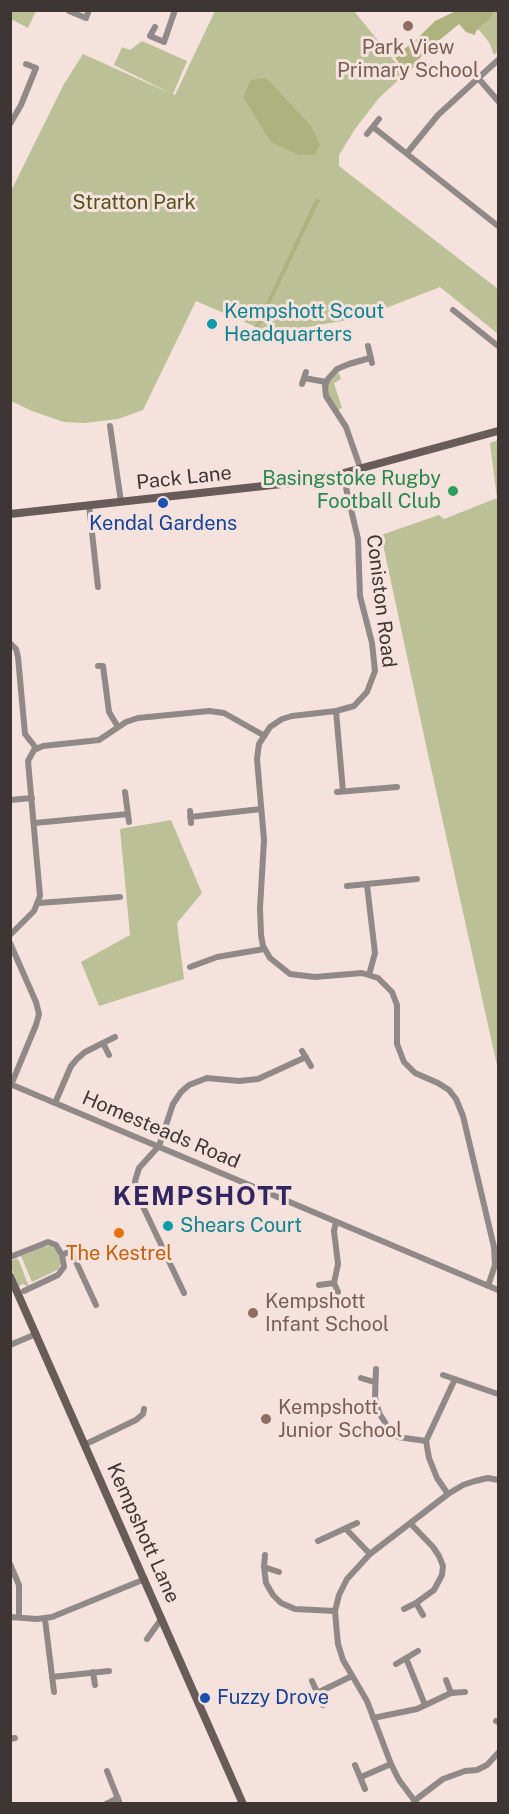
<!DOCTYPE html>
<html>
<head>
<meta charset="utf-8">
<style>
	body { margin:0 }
	#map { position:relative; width:509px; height:1814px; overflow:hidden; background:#f6e2dc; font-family:"Public Sans",sans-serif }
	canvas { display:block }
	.frame { position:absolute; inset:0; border:12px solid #3e3634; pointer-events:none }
</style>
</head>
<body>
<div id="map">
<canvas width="509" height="1814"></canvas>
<div class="frame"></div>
</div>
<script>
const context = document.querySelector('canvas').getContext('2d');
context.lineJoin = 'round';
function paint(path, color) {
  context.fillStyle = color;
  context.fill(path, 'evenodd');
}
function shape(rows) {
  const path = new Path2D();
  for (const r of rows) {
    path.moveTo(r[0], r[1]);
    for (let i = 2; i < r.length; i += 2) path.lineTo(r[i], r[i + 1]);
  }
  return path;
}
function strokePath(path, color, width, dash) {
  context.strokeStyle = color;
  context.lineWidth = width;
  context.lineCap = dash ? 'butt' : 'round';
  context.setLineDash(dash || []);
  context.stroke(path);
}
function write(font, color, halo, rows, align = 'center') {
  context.font = font + ' "Public Sans",sans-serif';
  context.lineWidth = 6;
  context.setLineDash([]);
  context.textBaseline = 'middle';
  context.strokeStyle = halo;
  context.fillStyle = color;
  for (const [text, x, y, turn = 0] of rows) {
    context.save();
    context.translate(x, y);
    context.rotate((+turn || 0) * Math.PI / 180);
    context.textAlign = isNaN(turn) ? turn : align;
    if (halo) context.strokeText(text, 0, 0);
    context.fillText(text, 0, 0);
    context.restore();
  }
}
const green = shape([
	[10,11,11,10,36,11,28,28,11,19],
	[215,11,354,11,405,74,379,98,355,129,339,155,339,166,498,289,498,334,440,287,363,317,254,337,254,326,196,301,143,410,118,419,85,423,64,422,32,411,11,401,10,193,64,84,83,54,172,94,114,65,122,47,130,50,142,41,187,61,173,94,175,95],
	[494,11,498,11,498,51,494,55,489,42,478,29,491,18],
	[338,371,341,379,334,383,342,408,337,410,327,397,327,385],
	[498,440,498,1070,429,759,381,535,439,515,444,519,497,498,490,443],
	[171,820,202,893,177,923,184,979,99,1006,81,962,130,935,120,829],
	[50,1246,56,1249,61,1260,59,1269,32,1282,21,1256,43,1247],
	[16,1258,19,1261,29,1287,23,1284,19,1286,11,1267,12,1261]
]);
const forest = shape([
	[458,10,494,11,491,18,476,31,475,35,466,32,459,24,424,53,407,75,394,56,414,42,435,21],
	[266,78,311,126,320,145,315,155,299,155,271,142,243,97,251,80],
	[316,198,320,200,254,337,255,327]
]);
const street = shape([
	[69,11,86,18,89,10],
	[155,27,150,36,164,42,175,10],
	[479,79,498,101],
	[10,124,21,105,36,68,26,64],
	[373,127,498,226],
	[367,134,379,119],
	[407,153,438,115,498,60],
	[453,310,498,346],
	[368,346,372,363],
	[304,378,326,382],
	[302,384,306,372],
	[110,426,121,502],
	[361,470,346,427,326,396,325,386,328,379,337,369,349,364,370,358],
	[343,475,358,539,360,596,372,643,375,671,367,692,354,706,336,711,292,716,282,719,270,727,259,744,257,759,264,840,260,908,261,935,263,946,270,958,290,974,315,977,362,973,378,978,392,992,397,1005,397,1044,404,1062,415,1073,438,1083,449,1090,456,1099,463,1116,494,1247,495,1265,488,1286],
	[89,505,98,587],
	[10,643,16,649,18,657,25,734,36,748],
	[98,666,103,666,109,712,118,727],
	[336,711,343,791],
	[125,792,129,822],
	[337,792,397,787],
	[10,800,32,798],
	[190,811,191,823],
	[190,817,261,809],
	[35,823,128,814],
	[367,885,375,953,369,975],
	[347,886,417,879],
	[39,903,120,897],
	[10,935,34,911,40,896,28,761,34,750,43,746,99,740,126,722,138,718,209,711,224,713,263,735],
	[10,943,36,1002,39,1014,36,1025,11,1085],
	[190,967,217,957,264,949],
	[103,1043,109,1055],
	[302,1051,311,1066],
	[10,1084,498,1290],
	[55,1103,71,1066,77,1059,85,1052,115,1037],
	[62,1255,71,1251,96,1305],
	[10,1257,48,1242,56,1245,62,1255,64,1267,58,1275,24,1291],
	[334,1283,338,1264,334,1231,336,1222],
	[319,1285,334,1283,338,1292],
	[184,1293,137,1194,135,1181,139,1168,159,1146,173,1104,181,1092,189,1085,207,1078,239,1081,258,1079,306,1057],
	[10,1345,36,1334],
	[376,1369,375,1397,379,1413,386,1424,398,1437,426,1441],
	[443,1375,498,1394],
	[361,1378,374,1382],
	[86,1444,136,1420,143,1414,144,1409],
	[448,1494,437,1478,429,1458,426,1441,455,1379],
	[346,1529,370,1554],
	[318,1541,357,1523],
	[265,1555,264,1567,266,1583,273,1595,281,1603,295,1609,335,1611],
	[10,1564,19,1585,19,1616],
	[264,1567,279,1572],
	[416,1603,423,1615],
	[404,1609,416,1603,434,1590,442,1575,443,1566,439,1556,433,1547,411,1524],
	[10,1617,37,1619,52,1617,145,1579],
	[45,1619,54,1692],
	[147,1639,162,1618],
	[406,1658,425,1705],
	[396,1664,418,1651],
	[93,1672,95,1685],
	[52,1677,109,1671],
	[446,1680,451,1693],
	[312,1681,323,1705],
	[317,1693,352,1676],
	[373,1718,417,1709,451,1693,465,1692],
	[496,1721,498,1722],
	[10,1739,15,1738],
	[355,1765,365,1789],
	[107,1771,120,1804],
	[361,1777,391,1764],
	[414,1801,443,1779,465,1771,477,1770,487,1765,498,1753],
	[106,1804,118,1798],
	[417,1804,399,1780,391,1764,367,1701,343,1660,338,1644,336,1623,335,1611,339,1595,347,1579,370,1554,448,1494,463,1485,475,1481,488,1478,498,1480]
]);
const secondary = shape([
	[10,514,318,480,498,431],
	[10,1276,243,1804]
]);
const markers = [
	[408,26,6,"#8d6e63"],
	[212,324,6,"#0f9aa8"],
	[453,491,6,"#2e9e5b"],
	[163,503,6,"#1a4fb4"],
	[168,1226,6,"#0f9aa8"],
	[119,1233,6,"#e8710a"],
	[253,1313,6,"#8d6e63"],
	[266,1419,6,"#8d6e63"],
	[205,1698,6,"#1a4fb4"]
];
const educationNames = [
	["Park View",408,48,"center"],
	["Primary School",408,71,"center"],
	["Kempshott",265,1302],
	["Infant School",265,1325],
	["Kempshott",278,1408],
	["Junior School",278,1431]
];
const parkNames = [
	["Stratton Park",134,203]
];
const cultureNames = [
	["Kempshott Scout",224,312],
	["Headquarters",224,335],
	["Shears Court",180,1226]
];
const streetNames = [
	["Pack Lane",184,478,-6],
	["Coniston Road",381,601,83],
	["Homesteads Road",161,1130,23],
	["Kempshott Lane",143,1533,66]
];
const leisureNames = [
	["Basingstoke Rugby",441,479],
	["Football Club",441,502]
];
const transitNames = [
	["Kendal Gardens",163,524],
	["Fuzzy Drove",217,1698,"left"]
];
const foodNames = [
	["The Kestrel",119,1254]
];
const districtNames = [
	["KEMPSHOTT",203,1197]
];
paint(green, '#bbc097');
paint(forest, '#adb27f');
strokePath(street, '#918987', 6);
strokePath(secondary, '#685c59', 8);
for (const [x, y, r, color] of markers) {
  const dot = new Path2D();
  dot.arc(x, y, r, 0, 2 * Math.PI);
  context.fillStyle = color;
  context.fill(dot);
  strokePath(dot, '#f6e2dc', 2);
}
write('20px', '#785e54', '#f6e2dc', educationNames, 'left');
write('20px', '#51551b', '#f6e2dc', parkNames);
write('20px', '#0d838f', '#f6e2dc', cultureNames, 'left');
write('20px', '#3e3634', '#f6e2dc', streetNames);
write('20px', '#27864d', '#f6e2dc', leisureNames, 'right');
write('20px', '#164399', '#f6e2dc', transitNames);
write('20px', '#c56008', '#f6e2dc', foodNames);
context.letterSpacing = '1.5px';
write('bold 26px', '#322560', '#f6e2dc', districtNames);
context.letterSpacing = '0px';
</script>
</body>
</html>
